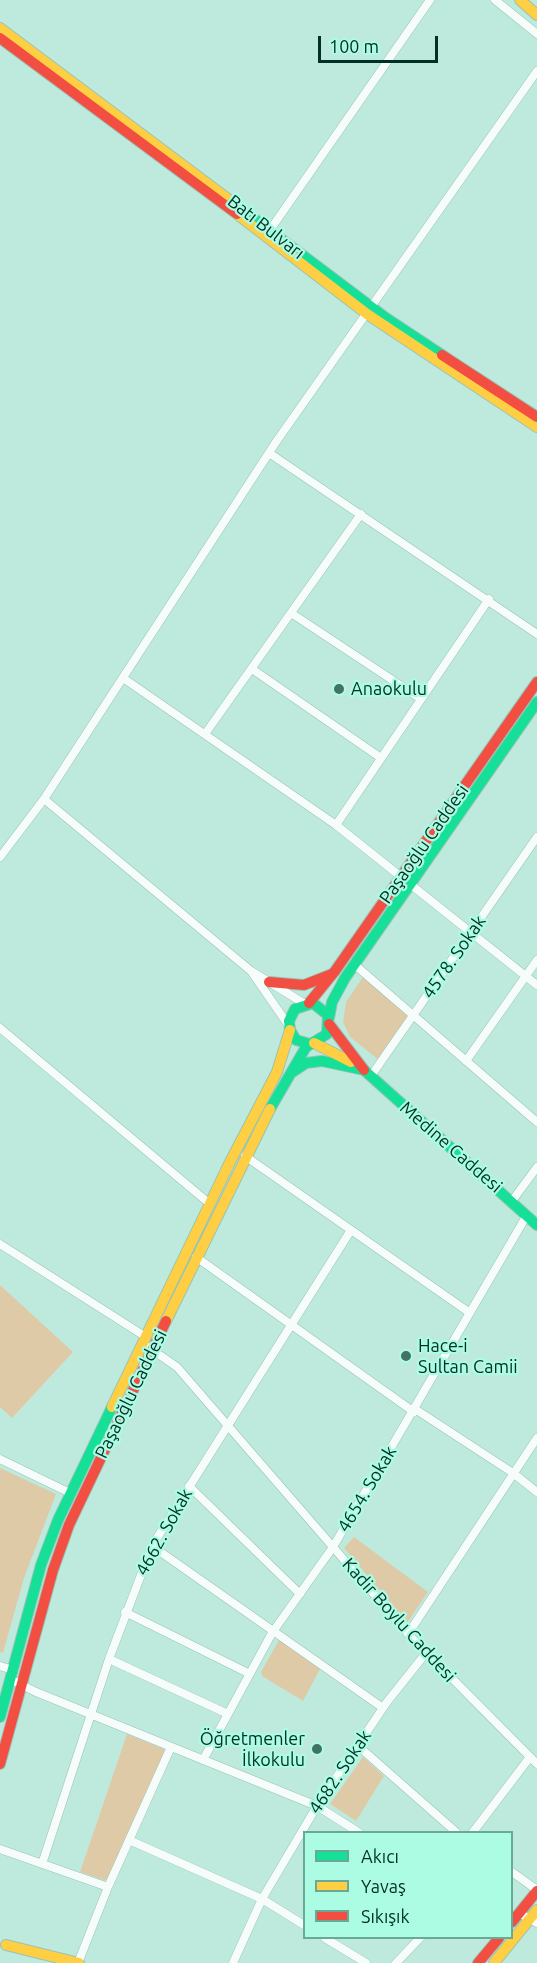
<!DOCTYPE html>
<html>
<head>
<meta charset="utf-8">
<style>
	body { margin:0 }
	#map { position:relative; width:537px; height:1963px; overflow:hidden; background:#beeadd; font-family:Ubuntu,sans-serif }
	canvas { display:block }
	.legend { position:absolute; left:303px; top:1831px; width:210px; height:108px; box-sizing:border-box; background:#acfce4; border:2px solid #67aa98; margin:0; padding:8px 10px; list-style:none; font-size:18px; color:#003026 }
	.legend li { display:flex; align-items:center; gap:12px; height:30px }
	.legend b { width:30px; border:2px solid #67aa98 }
	.scale { position:absolute; left:318px; top:36px; width:120px; height:27px; box-sizing:border-box; border:3px solid #003026; border-top:0; padding-left:8px; font-size:18px; line-height:21px; white-space:nowrap; color:#003026; -webkit-text-stroke:4px #acfce4; paint-order:stroke }
</style>
</head>
<body>
<div id="map">
<canvas width="537" height="1963"></canvas>
<ul class="legend">
<li><b style="height:8px;background:#16e098"></b>Akıcı</li>
<li><b style="height:8px;background:#ffcf43"></b>Yavaş</li>
<li><b style="height:8px;background:#f24e42"></b>Sıkışık</li>
</ul>
<div class="scale">100 m</div>
</div>
<script>
const context = document.querySelector('canvas').getContext('2d');
context.lineJoin = 'round';
function paint(path, color) {
  context.fillStyle = color;
  context.fill(path, 'evenodd');
}
function shape(rows) {
  const path = new Path2D();
  for (const r of rows) {
    path.moveTo(r[0], r[1]);
    for (let i = 2; i < r.length; i += 2) path.lineTo(r[i], r[i + 1]);
  }
  return path;
}
function strokePath(path, color, width, dash) {
  context.strokeStyle = color;
  context.lineWidth = width;
  context.lineCap = dash ? 'butt' : 'round';
  context.setLineDash(dash || []);
  context.stroke(path);
}
function write(font, color, halo, rows, align = 'center') {
  context.font = font + ' Ubuntu,sans-serif';
  context.lineWidth = 4.5;
  context.setLineDash([]);
  context.textBaseline = 'middle';
  context.strokeStyle = halo;
  context.fillStyle = color;
  for (const [text, x, y, turn = 0] of rows) {
    context.save();
    context.translate(x, y);
    context.rotate((+turn || 0) * Math.PI / 180);
    context.textAlign = isNaN(turn) ? turn : align;
    if (halo) context.strokeText(text, 0, 0);
    context.fillText(text, 0, 0);
    context.restore();
  }
}
const green = shape([
	[363,977,410,1017,380,1061,350,1037,343,1022,346,1002],
	[0,1285,73,1352,12,1418,0,1407],
	[0,1468,56,1494,24,1578,3,1653,0,1652],
	[354,1537,428,1592,407,1623,344,1548],
	[279,1640,320,1669,303,1701,262,1676,261,1672],
	[127,1734,166,1750,107,1881,80,1872],
	[363,1757,384,1776,356,1821,330,1804]
]);
const street = shape([
	[495,0,537,34],
	[270,230,430,0],
	[269,453,537,634],
	[291,613,421,699],
	[252,669,381,758],
	[123,678,336,825,537,985],
	[205,734,361,514],
	[44,799,251,971],
	[336,825,489,599],
	[0,857,44,799,276,442,537,71],
	[355,965,537,1122],
	[289,1026,251,971,305,1004],
	[0,1028,210,1204],
	[466,1061,537,960],
	[371,1076,537,837],
	[245,1156,470,1313],
	[512,1201,537,1167],
	[0,1244,146,1337],
	[196,1257,414,1412],
	[148,1347,177,1367,411,1637,537,1764],
	[415,1409,513,1473,537,1492],
	[0,1459,70,1493],
	[189,1486,300,1594],
	[152,1546,383,1708],
	[125,1612,250,1674],
	[408,1634,537,1438],
	[109,1659,228,1714],
	[0,1666,13,1670],
	[10,1679,36,1692,317,1806,358,1832],
	[357,1745,456,1832],
	[203,1760,272,1633,333,1547,527,1215],
	[473,1832,530,1757],
	[129,1840,262,1899,304,1925],
	[0,1849,108,1887],
	[42,1864,109,1659,152,1546,351,1230],
	[512,1872,537,1890],
	[519,1913,537,1923],
	[325,1938,366,1963],
	[78,1963,108,1887,171,1747],
	[233,1963,262,1899,317,1806,387,1702,426,1653],
	[396,1963,420,1938]
]);
const fast = shape([
	[240,208,386,318,442,355],
	[329,1018,332,1002,345,978,537,702],
	[291,1073,306,1063,322,1061,364,1070,537,1225],
	[270,1109,306,1047,327,1034,328,1015,313,1003,295,1009,289,1021,290,1030,296,1040,310,1044],
	[0,1717,41,1565,58,1520,112,1407]
]);
const slow = shape([
	[520,0,537,15],
	[0,28,240,208],
	[237,214,367,314,537,427],
	[314,1043,351,1062],
	[166,1321,270,1109],
	[112,1407,230,1162,277,1072,290,1030],
	[6,1945,79,1963],
	[494,1963,537,1910]
]);
const jam = shape([
	[0,38,237,214],
	[442,355,537,417],
	[269,982,304,985,332,974],
	[309,1003,335,971,537,682],
	[329,1024,364,1070],
	[0,1764,53,1570,69,1525,166,1321],
	[512,1922,537,1891],
	[478,1963,499,1938]
]);
const markers = [
	[339,689,6,"#427166"],
	[406,1356,6,"#427166"],
	[317,1749,6,"#427166"]
];
const streetNames = [
	["Batı Bulvarı",266,227,38],
	["Paşaoğlu Caddesi",424,844,-55],
	["4578. Sokak",454,957,-55],
	["Medine Caddesi",451,1147,41],
	["Paşaoğlu Caddesi",131,1394,-64],
	["4654. Sokak",367,1489,-59],
	["4662. Sokak",164,1532,-61],
	["Kadir Boylu Caddesi",399,1620,48],
	["4682. Sokak",340,1772,-56]
];
const poiNames = [
	["Anaokulu",351,689],
	["Hace-i",418,1346],
	["Sultan Camii",418,1367],
	["Öğretmenler",305,1739,"right"],
	["İlkokulu",305,1760,"right"]
];
paint(green, '#dfcaa8');
strokePath(street, '#9ac2b6', 9);
strokePath(fast, '#9ac2b6', 12);
strokePath(slow, '#9ac2b6', 12);
strokePath(jam, '#9ac2b6', 12);
strokePath(street, '#f5fcfa', 8);
strokePath(fast, '#16e098', 10);
strokePath(slow, '#ffcf43', 10);
strokePath(jam, '#f24e42', 10);
for (const [x, y, r, color] of markers) {
  const dot = new Path2D();
  dot.arc(x, y, r, 0, 2 * Math.PI);
  context.fillStyle = color;
  context.fill(dot);
  strokePath(dot, '#acfce4', 2);
}
write('18px', '#003026', '#acfce4', streetNames);
write('18px', '#003026', '#acfce4', poiNames, 'left');
</script>
</body>
</html>
